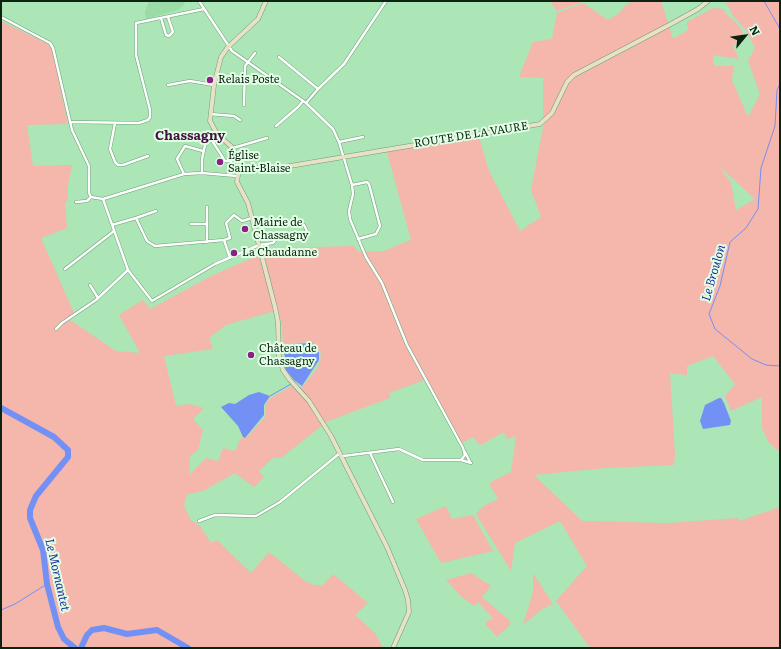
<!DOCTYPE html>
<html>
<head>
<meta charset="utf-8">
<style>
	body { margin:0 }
	#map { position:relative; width:781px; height:649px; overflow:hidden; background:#ace5b6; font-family:Literata,serif }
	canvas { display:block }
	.frame { position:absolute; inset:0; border:2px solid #0d2312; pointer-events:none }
	.north { position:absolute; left:725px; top:16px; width:40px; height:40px; -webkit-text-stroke:3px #e2ffe6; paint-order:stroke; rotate:61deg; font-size:11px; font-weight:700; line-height:16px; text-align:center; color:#0d2312 }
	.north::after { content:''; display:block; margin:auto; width:14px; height:18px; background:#0d2312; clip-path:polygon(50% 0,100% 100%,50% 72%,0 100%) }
</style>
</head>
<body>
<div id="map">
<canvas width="781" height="649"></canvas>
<div class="frame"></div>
<div class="north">N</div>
</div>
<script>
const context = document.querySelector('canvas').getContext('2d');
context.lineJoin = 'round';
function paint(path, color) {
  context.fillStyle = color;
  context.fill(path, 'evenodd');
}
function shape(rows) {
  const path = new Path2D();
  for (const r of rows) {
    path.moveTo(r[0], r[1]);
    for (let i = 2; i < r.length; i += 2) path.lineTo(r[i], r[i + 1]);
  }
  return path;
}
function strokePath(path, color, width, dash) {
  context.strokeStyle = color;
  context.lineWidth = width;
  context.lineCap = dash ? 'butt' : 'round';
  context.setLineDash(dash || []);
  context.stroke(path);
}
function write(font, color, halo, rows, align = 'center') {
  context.font = font + ' Literata,serif';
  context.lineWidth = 4;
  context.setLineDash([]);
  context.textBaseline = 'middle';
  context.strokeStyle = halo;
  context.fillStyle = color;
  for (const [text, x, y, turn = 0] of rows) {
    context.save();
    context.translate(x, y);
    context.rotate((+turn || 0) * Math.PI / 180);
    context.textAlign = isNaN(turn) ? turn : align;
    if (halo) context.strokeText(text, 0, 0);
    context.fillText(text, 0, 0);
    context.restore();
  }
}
const built = shape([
	[149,1,185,1,184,5,178,10,146,19,145,12]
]);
const green = shape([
	[550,1,585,1,557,11],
	[633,1,661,1,673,39,688,30,687,22,713,8,724,9,725,13,740,27,745,38,739,40,733,46,739,59,713,55,714,66,734,66,732,80,748,117,760,94,748,61,755,48,746,30,733,16,726,1,780,1,780,452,769,443,762,428,762,397,731,411,725,396,735,384,713,356,687,366,687,375,670,373,675,454,674,465,605,468,534,475,582,521,668,523,738,518,739,521,780,507,780,648,590,648,556,601,587,566,560,521,515,543,511,571,476,514,482,507,498,499,489,483,511,472,516,436,507,439,504,432,480,445,473,437,462,443,427,379,389,393,390,398,328,421,282,457,273,458,259,471,264,477,254,487,235,473,203,491,187,494,184,506,191,520,200,526,211,543,217,540,251,573,269,552,305,581,314,585,323,585,333,574,368,603,355,615,375,633,383,648,1,648,1,21,48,44,52,49,68,124,27,125,33,166,72,165,68,185,68,201,65,202,67,228,41,238,74,313,67,318,116,351,140,353,119,315,143,300,150,309,213,275,276,248,354,246,358,252,384,251,411,240,387,152,413,146,479,137,489,171,520,231,541,217,531,190,543,128,543,78,519,77,533,42,552,39,557,13,583,3,608,20,618,14,627,4],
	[719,166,754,198,755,199,736,210,731,183],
	[278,310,282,325,283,346,294,343,311,342,315,344,317,350,320,351,321,357,318,367,302,387,292,386,270,398,265,406,266,416,246,438,241,438,235,451,223,448,218,461,206,458,189,475,190,456,198,450,203,430,193,419,204,408,189,404,176,406,164,356,213,349,209,338,226,325],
	[446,506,452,519,473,515,493,551,441,563,416,519],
	[471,573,491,586,482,597,510,621,510,625,497,637,485,624,487,621,493,618,478,602,474,606,462,597,446,580],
	[533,573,553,604,542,609,523,625,533,592]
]);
const water = shape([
	[311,343,314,344,316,351,319,352,319,360,302,386,294,380,286,370,282,358,285,357,283,348,294,344],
	[259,392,270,396,264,405,264,415,245,438,243,437,238,426,221,407,229,403,235,404,249,395],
	[719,398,721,398,724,403,731,421,730,425,703,429,700,421,705,405]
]);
const stream = shape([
	[764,1,780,29],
	[780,84,777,90,775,126,761,168,758,209,746,228,730,242,720,286,709,314,715,329,752,359,766,365,780,366],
	[270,396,291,384],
	[1,610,15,604,47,584]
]);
const river = shape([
	[1,408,54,437,68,450,68,457,36,496,30,510,30,518,43,550,47,584,58,627,64,639,75,648],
	[81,648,87,635,92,630,104,628,127,634,157,630,188,648]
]);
const street = shape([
	[199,1,232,51,306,103,333,129,339,142,352,185,353,194,349,211,350,219,366,257,382,283,407,345,463,448,465,455,461,460],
	[1,17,50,43,53,48,72,130,89,166,89,193,91,197],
	[161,18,166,35,169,36,173,32,168,17],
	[279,57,318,89,306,103],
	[168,85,190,81,214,85],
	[318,89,344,64,386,1],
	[244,105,245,66,255,53],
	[210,114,234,116,240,120],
	[70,122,139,123,148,120,150,117,150,110,136,55,136,23,204,9],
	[115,123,110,149,115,162,118,165,123,165,148,156],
	[276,126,298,107,303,101],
	[211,139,225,161,231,161],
	[339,142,363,137],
	[233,148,267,138],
	[233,170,231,161,236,157],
	[202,173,202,159,205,145,217,134],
	[184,174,177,159,185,146,203,151],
	[352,185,367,182,369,184,380,226,376,234,358,239],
	[103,199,128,270,152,301,215,264,259,245,273,243,280,234,302,234,307,231,304,225],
	[76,202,87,201,91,197,103,199,184,174,202,173,237,176],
	[136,218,156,211],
	[191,224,207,224],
	[112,225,136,218,147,241,155,246,224,240,230,258],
	[224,240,230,238,226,223,234,215,242,221,252,218],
	[207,242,207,207],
	[65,269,114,231],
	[90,285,98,298],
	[56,329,62,323,96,300,128,270],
	[465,452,470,462],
	[370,453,393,502],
	[343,456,399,449,423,460,461,460,471,463],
	[199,521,215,515,256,516,280,502,340,453]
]);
const secondary = shape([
	[266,1,258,19,228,47,221,57,214,85,210,121,217,134,233,148,236,157,239,168,237,182,248,203,275,307,278,322,279,357,283,370,290,380,309,401,331,436,387,547,405,590,408,600,409,612,393,648],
	[239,168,284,167,540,124,552,113,567,82,574,75,671,24,698,9,708,1]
]);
const markers = [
	[210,80,4,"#892086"],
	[220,162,4,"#892086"],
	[245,229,4,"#892086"],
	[234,253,4,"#892086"],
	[251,355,4,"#892086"]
];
const poiNames = [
	["Relais Poste",218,80],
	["Église",228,156],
	["Saint-Blaise",228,169],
	["Mairie de",253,223],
	["Chassagny",253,236],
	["La Chaudanne",242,253],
	["Château de",259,349],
	["Chassagny",259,362]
];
const streetNames = [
	["ROUTE DE LA VAURE",471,135,-9]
];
const waterNames = [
	["Le Broulon",714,273,-74],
	["Le Mornantet",57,575,77]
];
const quarterNames = [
	["Chassagny",190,136]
];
paint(built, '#9bdba7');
paint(green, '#f5b6ac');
paint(water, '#7391f5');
strokePath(stream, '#7391f5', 1);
strokePath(river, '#7391f5', 6);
strokePath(street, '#69a074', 3.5);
strokePath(secondary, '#69a074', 5);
strokePath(street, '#fff', 2.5);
strokePath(secondary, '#e9e0c8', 4);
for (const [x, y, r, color] of markers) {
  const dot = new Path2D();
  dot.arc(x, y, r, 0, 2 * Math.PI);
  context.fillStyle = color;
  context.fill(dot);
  strokePath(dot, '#e2ffe6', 1.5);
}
write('11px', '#0d2312', '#e2ffe6', poiNames, 'left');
write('11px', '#0d2312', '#e2ffe6', streetNames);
write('italic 12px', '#202da0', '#e2ffe6', waterNames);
write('bold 13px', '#421040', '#e2ffe6', quarterNames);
</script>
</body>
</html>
